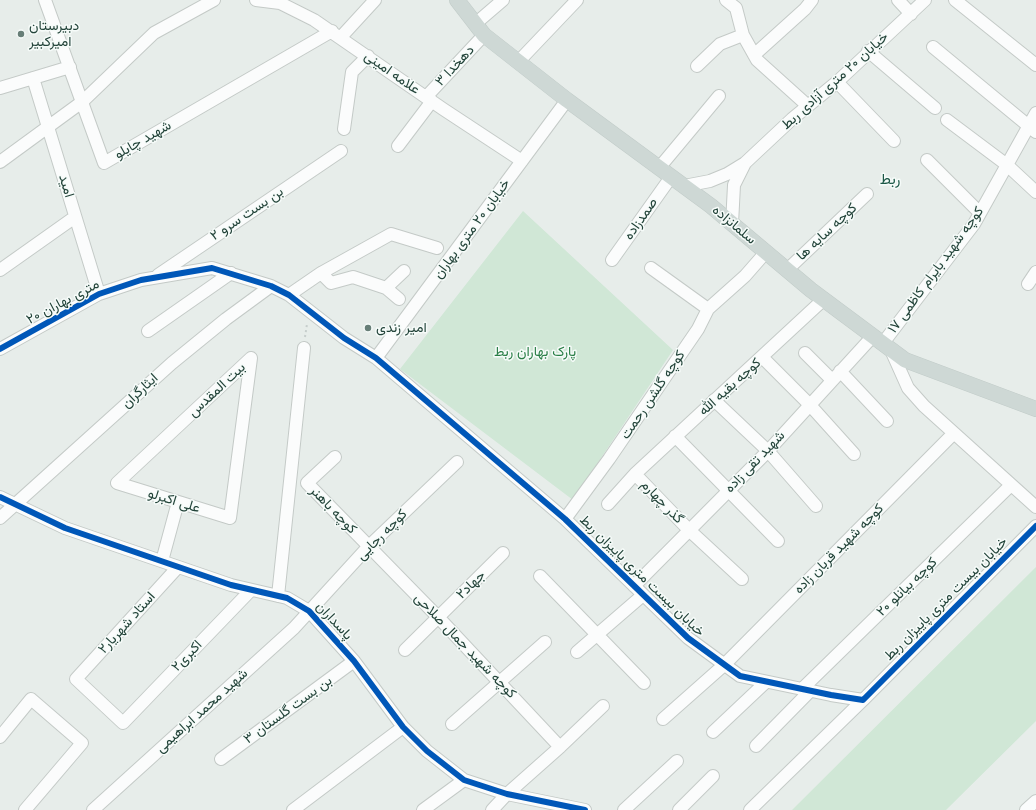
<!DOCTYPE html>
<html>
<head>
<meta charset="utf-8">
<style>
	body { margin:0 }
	canvas { display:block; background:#e7edea }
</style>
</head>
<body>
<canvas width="1036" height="810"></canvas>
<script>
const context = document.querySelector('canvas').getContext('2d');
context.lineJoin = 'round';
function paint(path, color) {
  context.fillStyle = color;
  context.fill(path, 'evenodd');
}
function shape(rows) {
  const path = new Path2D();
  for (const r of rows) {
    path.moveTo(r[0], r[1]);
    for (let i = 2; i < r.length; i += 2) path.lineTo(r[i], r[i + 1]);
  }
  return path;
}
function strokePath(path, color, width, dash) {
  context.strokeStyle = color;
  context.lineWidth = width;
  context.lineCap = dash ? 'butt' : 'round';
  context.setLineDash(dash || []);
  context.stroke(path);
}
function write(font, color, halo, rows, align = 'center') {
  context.font = font + ' Arial,Vazirmatn,sans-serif';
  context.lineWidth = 3;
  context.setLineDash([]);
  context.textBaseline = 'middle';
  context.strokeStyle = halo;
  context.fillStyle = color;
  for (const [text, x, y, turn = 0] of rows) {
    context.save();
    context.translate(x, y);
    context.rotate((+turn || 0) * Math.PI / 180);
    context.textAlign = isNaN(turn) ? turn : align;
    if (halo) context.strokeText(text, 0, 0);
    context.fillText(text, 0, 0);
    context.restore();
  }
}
const green = shape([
	[523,211,673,350,573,500,400,369],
	[1036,567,1036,721,946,810,792,810]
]);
const path = shape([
	[305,337,307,324]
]);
const minor = shape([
	[45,0,104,163,332,31],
	[256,0,280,3,314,20,443,109,522,161],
	[726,0,736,8,743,35,757,60,808,106],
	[898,0,911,14],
	[955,0,1036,65],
	[475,24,503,0],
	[341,37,375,0],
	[933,47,1036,132],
	[868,51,935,108],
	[754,55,805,9,812,0],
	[518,62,577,0],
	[697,66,720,44,743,35],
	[33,78,99,294],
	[837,82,894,141],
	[0,88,70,67],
	[426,97,484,35],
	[947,120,1007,165,1036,192],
	[344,129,352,72,368,56],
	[398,146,432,101],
	[927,160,980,213],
	[0,162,82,102,154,33,214,0],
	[659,168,719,96],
	[684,186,710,181,727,174,745,163,792,119,837,82,925,0],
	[732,224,734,185,745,163],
	[612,260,671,177],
	[651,268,708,309],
	[0,270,75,217],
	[787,270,867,194],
	[321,273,391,234,437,248],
	[158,275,341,151],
	[1028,284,1036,272],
	[386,288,404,271],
	[289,295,321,273,331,283,353,277,386,288,399,299],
	[148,331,231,273],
	[883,343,974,224,1036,113],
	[0,349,99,294,141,280,212,268,271,286,289,295,344,338,376,358,565,519,688,638,740,676,831,695,863,700,1036,526],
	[891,350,908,388,924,406,1036,507],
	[805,353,832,380],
	[762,357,809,404,854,454],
	[251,358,230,518,117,483,251,358],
	[376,358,567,100],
	[840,371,887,421],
	[714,400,768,451,816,506],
	[675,436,778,541],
	[335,457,307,483,438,617,560,747],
	[635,474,689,530,742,579],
	[0,497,65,528,231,585,287,598,309,611,354,661,403,727,427,751,464,780,507,794,585,810],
	[608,504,635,474,824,299],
	[0,518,172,363,226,319,271,286],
	[565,519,609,459,698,329,708,309,745,276,766,252],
	[162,561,178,502],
	[178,567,76,679,123,723,251,590],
	[540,576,644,683],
	[634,586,768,451,873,336],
	[278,596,304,348],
	[405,650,503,553],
	[577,652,643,595],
	[802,689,1011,485],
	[663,719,724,665,954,433],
	[452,724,545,642],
	[713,732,766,682],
	[0,737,31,699,82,743,25,810],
	[756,746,810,691],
	[221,759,354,661],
	[93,810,294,628,368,547,457,462],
	[293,810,403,727],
	[423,810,464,780],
	[492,810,507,794,560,747,603,706],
	[624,810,677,761],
	[679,810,713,776],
	[750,810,863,700],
	[1026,810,1036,801]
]);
const major = shape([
	[457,0,484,35,567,100,711,206,811,290,905,360,1036,409]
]);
const cycleway = shape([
	[0,349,99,294,141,280,212,268,271,286,289,295,344,338,376,358,565,519,688,638,740,676,831,695,863,700,1036,526],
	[0,497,65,528,231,585,287,598,309,611,354,661,403,727,427,751,464,780,507,794,585,810]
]);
const markers = [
	[21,34,4,"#677e77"],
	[368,328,4,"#677e77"]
];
const poiNames = [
	["دبیرستان",29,26],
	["امیرکبیر",29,42],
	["امیر زندی",376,328]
];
const streetNames = [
	["دهخدا ۳",455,66,-47],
	["علامه امینی",392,73,35],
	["خیابان ۲۰ متری آزادی ربط",835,81,-42],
	["شهید چایلو",143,140,-30],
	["امید",66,186,73],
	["بن بست سرو ۲",247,214,-34],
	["صمدزاده",641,219,-55],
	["سلمانزاده",734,225,40],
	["خیابان ۲۰ متری بهاران",472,229,-54],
	["کوچه سایه ها",827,232,-43],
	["کوچه شهید بایرام کاظمی ۱۷",936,270,-54],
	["۲۰ متری بهاران",63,302,-28],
	["کوچه بقیه الله",730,387,-42],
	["بیت المقدس",217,390,-43],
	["ایثارگران",140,391,-43],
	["کوچه گلشن رحمت",653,395,-56],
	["شهید تقی زاده",755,462,-46],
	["علی اکبرلو",174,501,17],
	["گذر چهارم",662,502,46],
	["کوچه باهنر",333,510,46],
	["کوچه رجایی",382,535,-45],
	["کوچه شهید قربان زاده",839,549,-45],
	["خیابان بیست متری پاییزان ربط",642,576,44],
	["جهاد۲",471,585,-44],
	["کوچه بیانلو ۲۰",907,587,-44],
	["خیابان بیست متری پاییزان ربط",946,599,-45],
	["پاسداران",334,621,47],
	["استاد شهریار۲",127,623,-48],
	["کوچه شهید جمال صلاحی",465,646,46],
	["اکبری۲",187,656,-46],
	["بن بست گلستان ۳",288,710,-36],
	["شهید محمد ابراهیمی",202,711,-42]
];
const parkNames = [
	["پارک بهاران ربط",535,352]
];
const neighbourhoodNames = [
	["ربط",890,180]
];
paint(green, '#d0e7d6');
strokePath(minor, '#c4cac7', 14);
strokePath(major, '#c2ccc9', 16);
strokePath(path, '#c6cecc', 2, [2, 3]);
strokePath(minor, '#fbfcfc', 12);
strokePath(major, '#ced8d5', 15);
strokePath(cycleway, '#0057b8', 6);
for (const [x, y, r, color] of markers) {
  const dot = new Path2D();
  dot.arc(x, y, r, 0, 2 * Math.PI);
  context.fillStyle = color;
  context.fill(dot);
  strokePath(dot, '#f6fbf9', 1.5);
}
write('14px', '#224339', '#f6fbf9', poiNames, 'left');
write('14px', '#224339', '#f6fbf9', streetNames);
write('14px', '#297e46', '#f6fbf9', parkNames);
write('15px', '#1c5847', '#f6fbf9', neighbourhoodNames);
</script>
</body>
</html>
